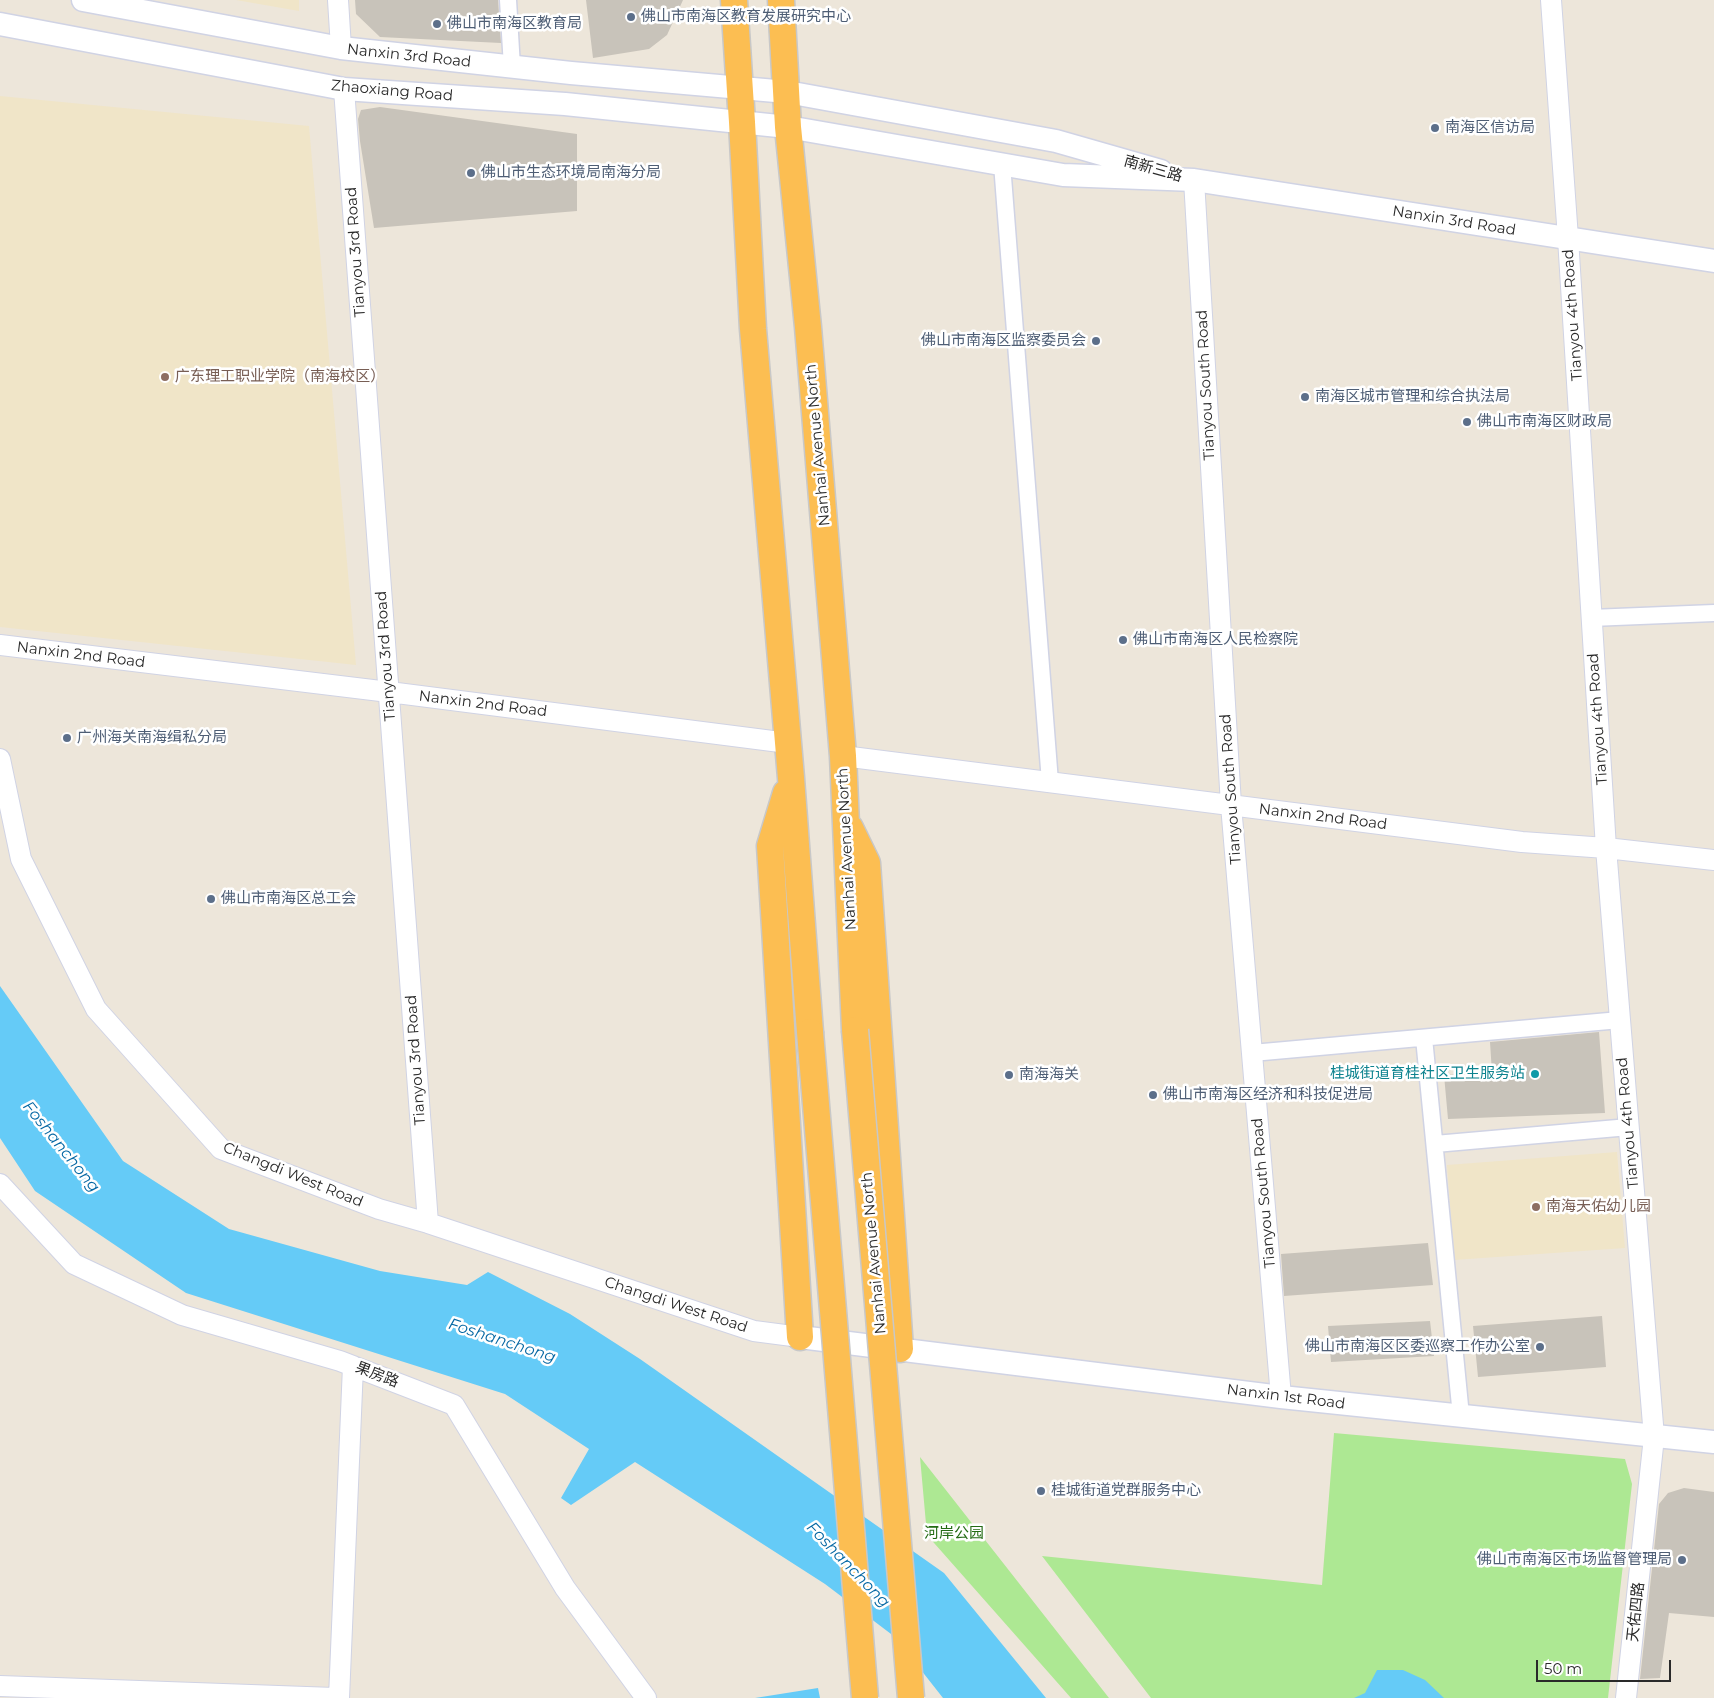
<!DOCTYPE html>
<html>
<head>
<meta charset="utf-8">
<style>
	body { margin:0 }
	#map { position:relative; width:1714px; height:1698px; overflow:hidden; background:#ede6da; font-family:Montserrat,sans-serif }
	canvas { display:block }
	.scale { position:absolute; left:1536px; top:1660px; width:135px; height:22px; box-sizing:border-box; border:2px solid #2a2a2a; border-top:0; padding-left:6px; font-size:15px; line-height:18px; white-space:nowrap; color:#2a2a2a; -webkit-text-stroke:4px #fff; paint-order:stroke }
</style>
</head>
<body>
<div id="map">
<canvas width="1714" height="1698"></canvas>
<div class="scale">50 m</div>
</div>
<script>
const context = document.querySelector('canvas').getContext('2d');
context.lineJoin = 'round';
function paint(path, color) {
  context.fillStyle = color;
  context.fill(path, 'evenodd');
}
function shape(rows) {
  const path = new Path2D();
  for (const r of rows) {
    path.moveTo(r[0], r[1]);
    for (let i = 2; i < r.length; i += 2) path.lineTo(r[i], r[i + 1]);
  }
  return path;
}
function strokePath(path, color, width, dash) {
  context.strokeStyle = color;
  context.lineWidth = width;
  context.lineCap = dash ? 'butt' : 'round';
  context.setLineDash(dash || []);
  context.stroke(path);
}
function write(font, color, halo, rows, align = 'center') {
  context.font = font + ' Montserrat,"Noto Sans SC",sans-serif';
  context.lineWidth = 5;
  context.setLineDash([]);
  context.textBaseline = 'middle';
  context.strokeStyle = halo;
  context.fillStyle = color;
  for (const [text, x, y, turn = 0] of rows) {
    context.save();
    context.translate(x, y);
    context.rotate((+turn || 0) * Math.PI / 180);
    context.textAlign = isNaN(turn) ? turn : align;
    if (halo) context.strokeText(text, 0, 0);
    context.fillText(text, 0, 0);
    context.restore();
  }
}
const education = shape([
	[236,0,299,0,299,11],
	[0,96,309,126,356,665,0,627],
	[1617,1152,1625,1248,1454,1260,1447,1165]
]);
const green = shape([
	[1334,1433,1625,1459,1632,1484,1608,1698,1151,1698,1042,1556,1322,1585],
	[920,1457,1109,1698,1071,1698,927,1535]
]);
const water = shape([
	[0,986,123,1161,229,1229,380,1271,467,1285,488,1272,570,1314,640,1359,944,1573,1046,1698,943,1698,895,1637,825,1584,635,1462,571,1505,561,1498,589,1449,505,1394,186,1293,35,1191,0,1138],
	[1377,1670,1403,1670,1425,1680,1444,1698,1354,1698,1365,1693],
	[818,1688,820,1698,755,1698]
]);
const building = shape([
	[355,0,498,0,501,43,380,37,356,14],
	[586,0,683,0,667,35,649,49,593,58],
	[380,107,577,134,577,211,374,228,360,141,358,119,361,110],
	[1599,1032,1605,1113,1448,1119,1444,1075,1492,1073,1490,1042],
	[1428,1243,1433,1285,1284,1296,1281,1254],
	[1602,1316,1606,1367,1478,1377,1473,1326],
	[1430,1321,1434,1356,1331,1362,1328,1326],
	[1684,1488,1714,1492,1714,1617,1669,1613,1660,1678,1640,1679,1659,1504,1668,1493]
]);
const minor = shape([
	[508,0,512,67],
	[1002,164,1050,782],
	[1591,618,1714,613],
	[1424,1038,1461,1416],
	[1252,1053,1620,1020],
	[1435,1144,1629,1127]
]);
const tertiary = shape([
	[338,0,341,48],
	[1551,0,1568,238,1606,848,1654,1437,1626,1698],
	[344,89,428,1223],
	[1194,180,1231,805,1281,1397],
	[0,645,389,692,788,743],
	[843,756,1522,842,1606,848,1714,860],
	[0,759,21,859,96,1009,221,1149,379,1209,428,1223,754,1331,800,1337],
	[0,1184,74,1264,182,1315,340,1361,454,1405,565,1588,646,1698],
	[0,1686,334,1698],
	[339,1698,353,1366]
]);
const secondary = shape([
	[83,0,341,48,571,73,787,92,1056,141,1161,171],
	[0,24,344,89,565,104,788,127,1063,175,1194,180,1714,261],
	[800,1337,1281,1397,1714,1442]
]);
const trunk = shape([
	[734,0,742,122,753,329,791,778,810,1032],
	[781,0,788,127,808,327,843,756,855,1030],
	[786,793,770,846,800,1337],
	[850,828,867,863,900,1349]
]);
const trunkBridge = shape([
	[855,1030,911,1698],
	[810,1032,865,1698]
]);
const markers = [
	[631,17,5,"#5c6f8a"],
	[437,24,5,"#5c6f8a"],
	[1435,128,5,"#5c6f8a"],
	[471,173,5,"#5c6f8a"],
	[1096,341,5,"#5c6f8a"],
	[165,377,5,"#8d6e63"],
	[1305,397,5,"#5c6f8a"],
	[1467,422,5,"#5c6f8a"],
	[1123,640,5,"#5c6f8a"],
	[67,738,5,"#5c6f8a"],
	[211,899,5,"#5c6f8a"],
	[1535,1074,5,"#0f9aa8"],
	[1009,1075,5,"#5c6f8a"],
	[1153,1095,5,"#5c6f8a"],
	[1536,1207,5,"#8d6e63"],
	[1540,1347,5,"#5c6f8a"],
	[1041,1491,5,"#5c6f8a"],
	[1682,1560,5,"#5c6f8a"]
];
const serviceNames = [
	["佛山市南海区教育发展研究中心",641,17],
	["佛山市南海区教育局",447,24],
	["南海区信访局",1445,128],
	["佛山市生态环境局南海分局",481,173],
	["佛山市南海区监察委员会",1086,341,"right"],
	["南海区城市管理和综合执法局",1315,397],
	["佛山市南海区财政局",1477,422],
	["佛山市南海区人民检察院",1133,640],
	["广州海关南海缉私分局",77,738],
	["佛山市南海区总工会",221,899],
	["南海海关",1019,1075],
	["佛山市南海区经济和科技促进局",1163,1095],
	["佛山市南海区区委巡察工作办公室",1530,1347,"right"],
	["桂城街道党群服务中心",1051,1491],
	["佛山市南海区市场监督管理局",1672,1560,"right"]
];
const streetNames = [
	["Nanxin 3rd Road",409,56,6],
	["Zhaoxiang Road",392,91,5],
	["南新三路",1153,169,16],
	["Nanxin 3rd Road",1454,221,9],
	["Tianyou 3rd Road",356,252,-94],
	["Tianyou 4th Road",1573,315,-94],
	["Tianyou South Road",1206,385,-93],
	["Nanhai Avenue North",818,445,-95],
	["Nanxin 2nd Road",81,655,7],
	["Tianyou 3rd Road",386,656,-94],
	["Nanxin 2nd Road",483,704,7],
	["Tianyou 4th Road",1598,719,-94],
	["Tianyou South Road",1231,789,-94],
	["Nanxin 2nd Road",1323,817,7],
	["Nanhai Avenue North",847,849,-93],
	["Tianyou 3rd Road",416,1060,-94],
	["Tianyou 4th Road",1628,1123,-95],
	["Changdi West Road",293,1175,22],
	["Tianyou South Road",1264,1193,-95],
	["Nanhai Avenue North",874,1253,-95],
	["Changdi West Road",676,1305,18],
	["果房路",377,1375,21],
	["Nanxin 1st Road",1286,1397,7],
	["天佑四路",1636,1612,-84]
];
const educationNames = [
	["广东理工职业学院（南海校区）",175,377],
	["南海天佑幼儿园",1546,1207]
];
const cultureNames = [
	["桂城街道育桂社区卫生服务站",1525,1074]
];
const parkNames = [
	["河岸公园",954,1534]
];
const waterNames = [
	["Foshanchong",61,1147,51],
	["Foshanchong",502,1341,18],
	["Foshanchong",848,1565,46]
];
paint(education, '#f0e5c8');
paint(green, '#ade893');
paint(water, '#65cbf7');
paint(building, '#c8c3ba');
strokePath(minor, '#d0d3e4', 19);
strokePath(tertiary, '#d0d3e4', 22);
strokePath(secondary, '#d0d3e4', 25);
strokePath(trunk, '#c8c8c8', 29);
strokePath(minor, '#fff', 16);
strokePath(tertiary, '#fff', 20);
strokePath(secondary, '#fff', 22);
strokePath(trunk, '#fcbe52', 26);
strokePath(trunkBridge, '#c8c8c8', 29, []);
strokePath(trunkBridge, '#fcbe52', 26);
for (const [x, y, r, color] of markers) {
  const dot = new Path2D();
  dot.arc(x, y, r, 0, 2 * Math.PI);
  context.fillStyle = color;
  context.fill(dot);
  strokePath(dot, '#fff', 2);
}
write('15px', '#4e5e75', '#fff', serviceNames, 'left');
write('15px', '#2a2a2a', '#fff', streetNames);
write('15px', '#785e54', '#fff', educationNames, 'left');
write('15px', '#0d838f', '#fff', cultureNames, 'right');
write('15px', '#246c15', '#fff', parkNames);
write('italic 16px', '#0467a3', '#fff', waterNames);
</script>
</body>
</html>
